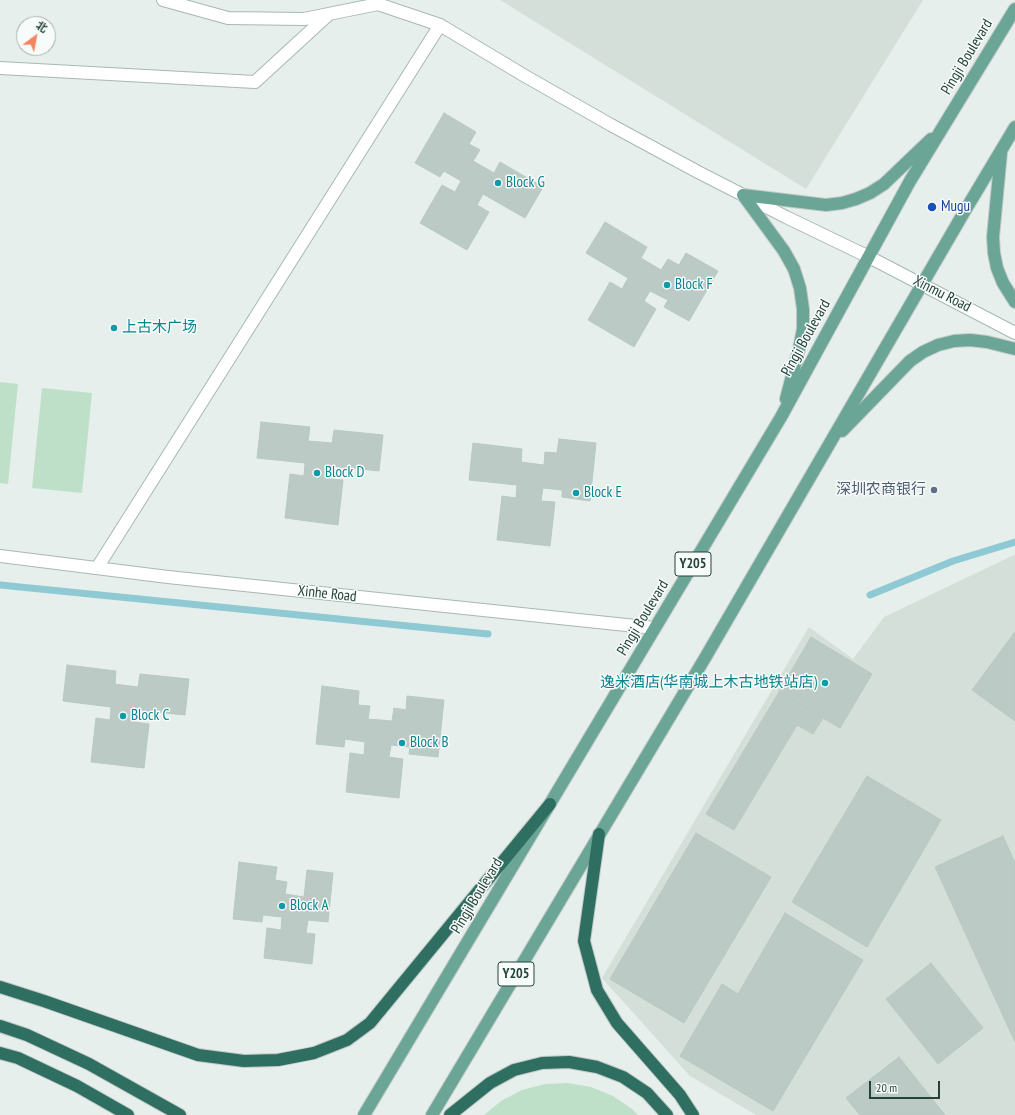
<!DOCTYPE html>
<html>
<head>
<meta charset="utf-8">
<style>
	body { margin:0 }
	#map { position:relative; width:1015px; height:1115px; overflow:hidden; background:#e6efeb; font-family:"PT Sans Narrow","Noto Sans SC",sans-serif }
	canvas { display:block }
	.north { position:absolute; left:16px; top:16px; width:40px; height:40px; box-sizing:border-box; background:#f7fbf9; border:1px solid #a3b1ad; border-radius:50%; rotate:32deg; font-size:11px; font-weight:700; line-height:16px; text-align:center; color:#24423a }
	.north::after { content:''; display:block; margin:auto; width:14px; height:18px; background:#f4845f; clip-path:polygon(50% 0,100% 100%,50% 72%,0 100%) }
	.scale { position:absolute; left:869px; top:1081px; width:71px; height:18px; box-sizing:border-box; border:2px solid #24423a; border-top:0; padding-left:5px; font-size:12px; line-height:14px; white-space:nowrap; color:#24423a; -webkit-text-stroke:3px #f7fbf9; paint-order:stroke }
</style>
</head>
<body>
<div id="map">
<canvas width="1015" height="1115"></canvas>
<div class="north">北</div>
<div class="scale">20 m</div>
</div>
<script>
const context = document.querySelector('canvas').getContext('2d');
context.lineJoin = 'round';
function paint(path, color) {
  context.fillStyle = color;
  context.fill(path, 'evenodd');
}
function shape(rows) {
  const path = new Path2D();
  for (const r of rows) {
    path.moveTo(r[0], r[1]);
    for (let i = 2; i < r.length; i += 2) path.lineTo(r[i], r[i + 1]);
  }
  return path;
}
function strokePath(path, color, width, dash) {
  context.strokeStyle = color;
  context.lineWidth = width;
  context.lineCap = dash ? 'butt' : 'round';
  context.setLineDash(dash || []);
  context.stroke(path);
}
function write(font, color, halo, rows, align = 'center') {
  context.font = font + ' "PT Sans Narrow","Noto Sans SC",sans-serif';
  context.lineWidth = 3;
  context.setLineDash([]);
  context.textBaseline = 'middle';
  context.strokeStyle = halo;
  context.fillStyle = color;
  for (const [text, x, y, turn = 0] of rows) {
    context.save();
    context.translate(x, y);
    context.rotate((+turn || 0) * Math.PI / 180);
    context.textAlign = isNaN(turn) ? turn : align;
    if (halo) context.strokeText(text, 0, 0);
    context.fillText(text, 0, 0);
    context.restore();
  }
}
const built = shape([
	[500,0,923,0,806,189],
	[1014,555,1015,555,1015,1115,756,1115,690,1076,602,978,809,627,853,659,884,617]
]);
const green = shape([
	[0,382,18,384,8,484,0,483],
	[42,388,92,393,82,493,32,488],
	[568,1083,591,1087,613,1096,632,1109,638,1115,484,1115,501,1101,522,1090,545,1084]
]);
const stream = shape([
	[0,585,488,634],
	[870,595,953,561,1015,542]
]);
const building = shape([
	[444,113,476,132,469,144,480,150,473,161,494,173,500,162,543,187,525,218,483,194,477,205,489,212,467,250,420,223,442,185,455,192,461,181,444,171,440,177,415,163,444,113],
	[605,222,647,247,641,258,661,270,668,259,679,265,686,253,718,271,689,321,664,307,668,300,650,291,644,301,656,309,634,347,588,320,610,282,622,289,628,278,586,253,605,222],
	[261,422,310,427,308,441,332,443,334,430,383,435,379,471,330,466,329,479,343,480,338,525,285,518,290,474,304,476,305,463,257,458,261,422],
	[559,439,596,443,590,501,562,497,562,490,543,488,541,501,555,502,550,546,497,540,502,496,516,498,517,485,469,480,473,443,522,449,521,462,544,465,545,452,557,453,559,439],
	[1015,632,1015,721,972,690,1015,632],
	[811,637,872,674,840,728,779,692,811,637],
	[67,665,116,671,115,684,138,687,140,674,189,679,185,715,136,710,135,722,149,724,144,768,91,762,96,718,110,720,111,707,63,701,67,665],
	[322,686,359,691,358,705,370,706,368,719,392,721,394,708,406,710,407,696,444,700,438,757,409,754,410,747,391,745,389,757,403,759,399,798,346,792,350,753,364,755,365,742,345,739,344,747,316,744,322,686],
	[779,692,823,718,813,734,797,725,734,830,706,814,779,692],
	[867,776,941,820,867,947,792,902,867,776],
	[696,833,771,877,684,1023,610,979,696,833],
	[1003,836,1015,863,1015,1042,935,867,1003,836],
	[239,862,277,867,275,880,287,882,285,894,304,897,307,870,333,873,328,922,308,920,306,933,315,934,312,964,264,958,267,928,281,930,282,917,263,915,262,922,233,919,239,862],
	[785,913,863,960,773,1111,680,1056,722,984,738,994,785,913],
	[931,963,983,1028,938,1064,886,999,931,963],
	[899,1057,945,1115,860,1115,846,1098,899,1057]
]);
const minor = shape([
	[163,0,228,18,304,19,378,4],
	[0,68,255,82,329,14],
	[0,556,168,577,655,628],
	[97,568,440,25,378,4,372,0]
]);
const tertiary = shape([
	[440,25,525,76,611,125,698,172,786,217,869,257,1015,333]
]);
const primary = shape([
	[1001,153,993,237,994,253,997,268,1003,283,1015,302],
	[743,195,784,251,794,269,800,288,803,309,803,329,799,349,786,399],
	[743,195,826,205,842,203,856,199,870,193,884,184,931,139],
	[842,431,910,361,923,352,938,345,954,341,970,340,987,342,1015,349],
	[364,1115,781,417,910,181,1015,9],
	[432,1115,705,658,963,214,1015,127]
]);
const motorway = shape([
	[599,834,584,941,597,990,617,1023,680,1095,693,1115],
	[0,987,44,1001,198,1055,244,1061,278,1060,314,1053,347,1040,370,1023,550,804],
	[0,1026,27,1035,89,1064,180,1115],
	[0,1053,18,1058,77,1086,128,1115],
	[450,1115,490,1083,514,1070,542,1063,569,1062,597,1067,623,1077,647,1093,667,1115]
]);
const markers = [
	[498,183,4,"#0f9aa8"],
	[932,207,5,"#1a4fb4"],
	[667,285,4,"#0f9aa8"],
	[114,328,4,"#0f9aa8"],
	[317,473,4,"#0f9aa8"],
	[934,490,4,"#5c6f8a"],
	[576,493,4,"#0f9aa8"],
	[825,683,4,"#0f9aa8"],
	[123,716,4,"#0f9aa8"],
	[402,743,4,"#0f9aa8"],
	[282,906,4,"#0f9aa8"]
];
const shields = [
	[693,564,36],
	[516,974,36]
];
const shieldNames = [
	["Y205",693,564],
	["Y205",516,974]
];
const streetNames = [
	["Pingji Boulevard",967,57,-59],
	["Xinmu Road",942,294,27],
	["Pingji Boulevard",806,338,-61],
	["Xinhe Road",327,594,6],
	["Pingji Boulevard",643,618,-59],
	["Pingji Boulevard",477,896,-59]
];
const cultureNames = [
	["Block G",506,183],
	["Block F",675,285],
	["上古木广场",122,328],
	["Block D",325,473],
	["Block E",584,493],
	["逸米酒店(华南城上木古地铁站店)",817,683,"right"],
	["Block C",131,716],
	["Block B",410,743],
	["Block A",290,906]
];
const transitNames = [
	["Mugu",941,207]
];
const serviceNames = [
	["深圳农商银行",926,490]
];
paint(built, '#d4dfda');
paint(green, '#bfe0c8');
strokePath(stream, '#8ec9d4', 7);
paint(building, '#bbcac4');
strokePath(building, '#b8c9c2', 1);
strokePath(minor, '#a8b8b2', 14);
strokePath(tertiary, '#a8b8b2', 14);
strokePath(primary, '#c2cac8', 14);
strokePath(motorway, '#c2cac8', 14);
strokePath(minor, '#fff', 12);
strokePath(tertiary, '#fff', 12);
strokePath(primary, '#6aa596', 12);
strokePath(motorway, '#2f6f62', 12);
for (const [x, y, r, color] of markers) {
  const dot = new Path2D();
  dot.arc(x, y, r, 0, 2 * Math.PI);
  context.fillStyle = color;
  context.fill(dot);
  strokePath(dot, '#f7fbf9', 1.5);
}
for (const [x, y, w] of shields) {
  const box = new Path2D();
  box.roundRect(x - w / 2, y - 12, w, 24, 3);
  context.fillStyle = '#f7fbf9';
  context.fill(box);
  strokePath(box, '#24423a', 1);
}
write('bold 14px', '#24423a', null, shieldNames);
write('15px', '#24423a', '#f7fbf9', streetNames);
write('15px', '#0d838f', '#f7fbf9', cultureNames, 'left');
write('15px', '#164399', '#f7fbf9', transitNames, 'left');
write('15px', '#4e5e75', '#f7fbf9', serviceNames, 'right');
</script>
</body>
</html>
